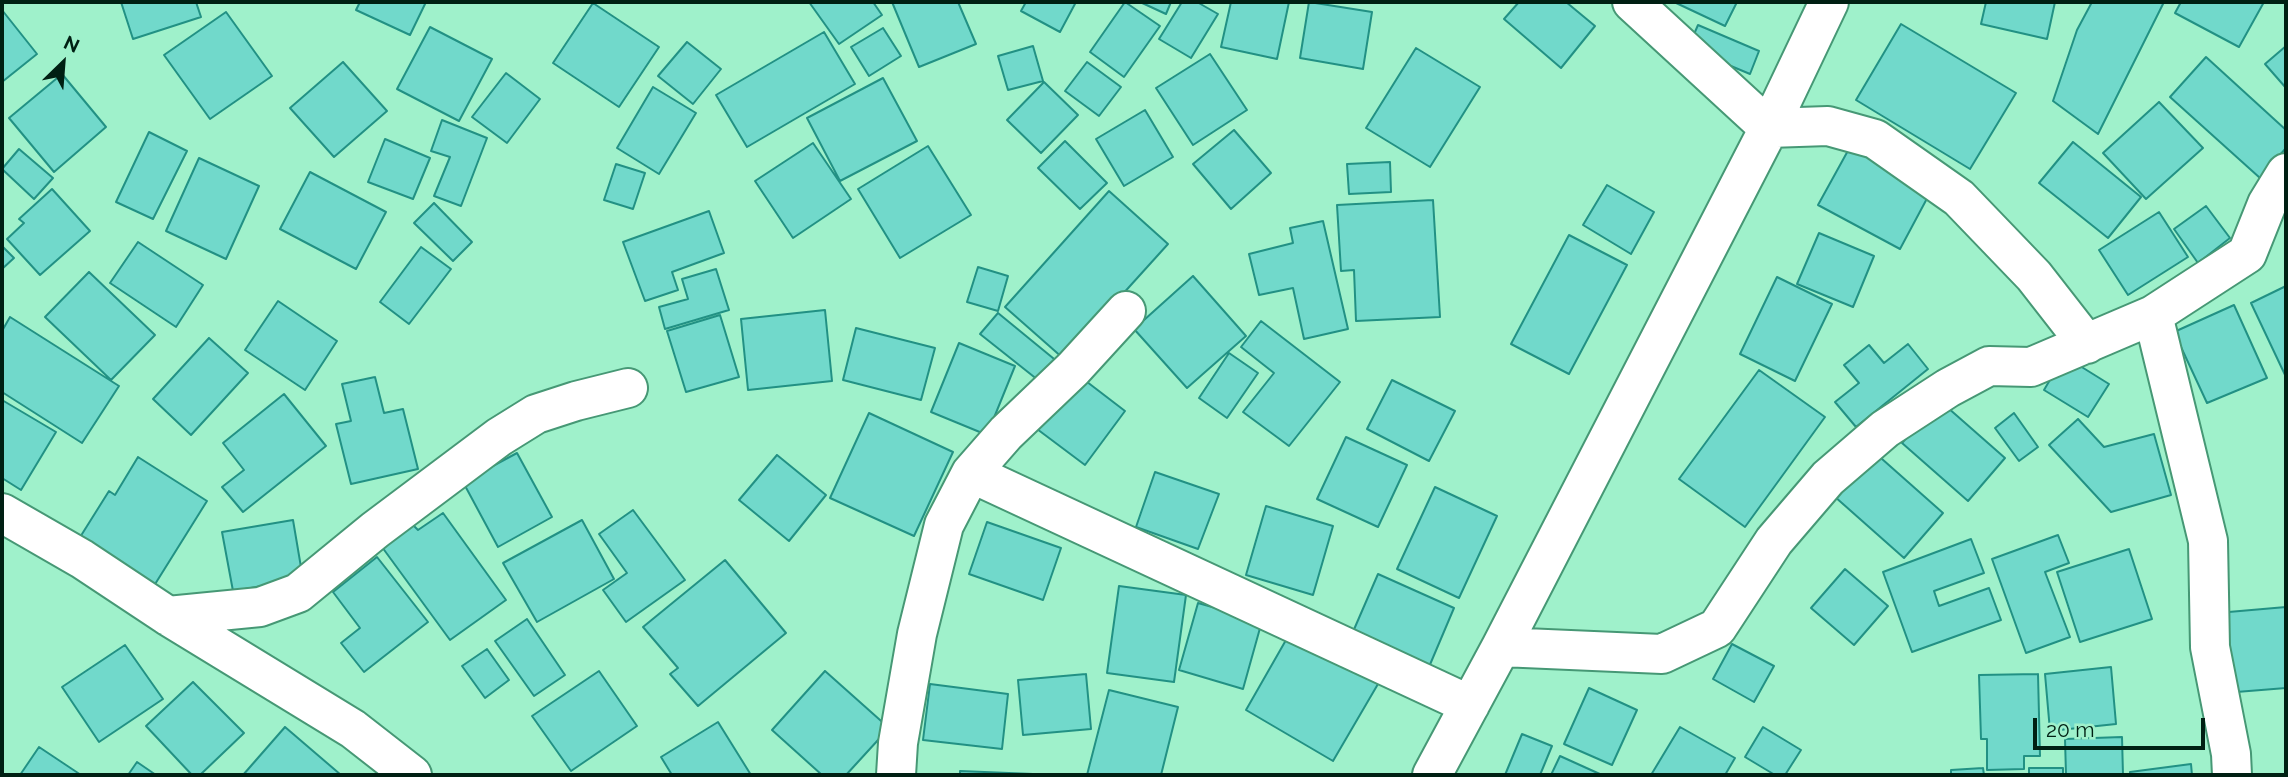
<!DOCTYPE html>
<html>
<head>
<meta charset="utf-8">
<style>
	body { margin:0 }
	#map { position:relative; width:2288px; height:777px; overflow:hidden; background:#9ff1cb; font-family:Raleway,sans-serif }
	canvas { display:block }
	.frame { position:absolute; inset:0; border:4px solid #002013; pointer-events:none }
	.north { position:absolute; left:28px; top:28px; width:70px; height:70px; -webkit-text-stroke:5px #9ff1cb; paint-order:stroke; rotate:25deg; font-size:19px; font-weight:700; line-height:28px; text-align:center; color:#002013 }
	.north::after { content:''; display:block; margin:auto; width:24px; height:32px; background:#002013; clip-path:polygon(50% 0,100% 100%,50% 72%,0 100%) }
	.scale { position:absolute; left:2033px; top:718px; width:172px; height:32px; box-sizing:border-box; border:4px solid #002013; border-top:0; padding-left:9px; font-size:21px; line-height:24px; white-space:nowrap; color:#002013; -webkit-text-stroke:5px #9ff1cb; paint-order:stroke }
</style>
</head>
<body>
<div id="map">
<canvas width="2288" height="777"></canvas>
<div class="frame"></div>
<div class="north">N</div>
<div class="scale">20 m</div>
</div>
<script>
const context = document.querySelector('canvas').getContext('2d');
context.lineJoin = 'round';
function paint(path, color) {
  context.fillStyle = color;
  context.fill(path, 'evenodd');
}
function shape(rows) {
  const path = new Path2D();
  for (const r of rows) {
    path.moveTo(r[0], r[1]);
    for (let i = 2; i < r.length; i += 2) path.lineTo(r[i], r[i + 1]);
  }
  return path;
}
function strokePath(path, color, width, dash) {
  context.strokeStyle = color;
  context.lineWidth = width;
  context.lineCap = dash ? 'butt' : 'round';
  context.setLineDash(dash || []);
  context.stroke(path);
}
const building = shape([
	[121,2,196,2,201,17,133,39,121,2],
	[360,2,426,2,410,35,356,10,360,2],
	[809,2,873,2,882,15,839,44,809,2],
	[892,2,958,2,976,44,919,67,892,2],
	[1026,2,1076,2,1060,32,1021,11,1026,2],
	[1125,2,1160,26,1124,77,1090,52,1125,2],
	[1140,2,1171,2,1166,14,1140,2],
	[1182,2,1197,2,1218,14,1191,58,1159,39,1182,2],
	[1231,2,1289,2,1277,59,1221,47,1231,2],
	[1309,2,1372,12,1363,69,1300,58,1309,2],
	[1519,2,1566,2,1595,26,1561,68,1504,19,1519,2],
	[1674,2,1737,2,1725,26,1674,2],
	[1986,2,2055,2,2047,39,1981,24,1986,2],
	[2092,2,2164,2,2098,134,2053,101,2077,30,2092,2],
	[2181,2,2264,2,2239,47,2175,13,2181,2],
	[593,3,659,47,619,107,553,63,593,3],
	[2,10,37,54,2,82,2,10],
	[226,12,272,76,210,119,164,55,226,12],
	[1901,24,2016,93,1970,169,1856,100,1901,24],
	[1698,25,1759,51,1750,74,1688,48,1698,25],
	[430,27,492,59,459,121,397,89,430,27],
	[883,28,901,56,869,76,851,47,883,28],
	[824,32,855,84,747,147,716,95,824,32],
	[687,42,721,69,693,104,658,76,687,42],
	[1033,46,1043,81,1008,90,998,56,1033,46],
	[2286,46,2286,88,2265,64,2286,46],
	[1416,48,1480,87,1430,167,1366,128,1416,48],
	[1210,54,1247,110,1193,145,1156,88,1210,54],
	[2206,57,2286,130,2286,148,2260,178,2170,97,2206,57],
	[343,62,387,111,334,157,290,108,343,62],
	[1087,62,1121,87,1099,116,1065,91,1087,62],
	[506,73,540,99,507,143,472,117,506,73],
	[62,74,106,127,54,172,9,118,62,74],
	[883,78,917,141,840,181,807,118,883,78],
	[1044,82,1078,115,1041,153,1007,120,1044,82],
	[653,87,696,113,659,174,617,148,653,87],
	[2159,102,2203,148,2146,199,2103,153,2159,102],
	[1145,110,1173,157,1124,186,1096,139,1145,110],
	[442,120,487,138,461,206,434,196,450,157,431,151,442,120],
	[1234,130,1271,173,1231,209,1193,164,1234,130],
	[149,132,187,151,153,219,116,202,149,132],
	[385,139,430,158,413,199,368,182,385,139],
	[1065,141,1107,183,1080,209,1038,168,1065,141],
	[2073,142,2141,197,2108,238,2039,183,2073,142],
	[813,143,851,199,793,238,755,181,813,143],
	[928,146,971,215,900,258,858,189,928,146],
	[1850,147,1931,191,1900,249,1818,205,1850,147],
	[19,149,53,178,34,199,2,169,19,149],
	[199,158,259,186,226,259,166,231,199,158],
	[1390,162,1391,192,1349,194,1347,164,1390,162],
	[616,164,645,173,633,209,604,200,616,164],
	[310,172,386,212,356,269,280,229,310,172],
	[1607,185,1654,212,1631,254,1583,225,1607,185],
	[52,189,90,231,40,275,7,239,24,223,19,219,52,189],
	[1109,191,1168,244,1064,359,1005,307,1109,191],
	[1433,200,1440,317,1356,321,1354,270,1341,271,1337,205,1433,200],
	[434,203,472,242,453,261,414,223,434,203],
	[2206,206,2230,238,2198,263,2174,229,2206,206],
	[709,211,724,253,672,272,678,290,645,301,623,242,709,211],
	[2159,212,2188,257,2128,295,2099,250,2159,212],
	[1323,221,1348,329,1304,339,1293,288,1259,295,1249,254,1293,243,1290,228,1323,221],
	[1819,233,1874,256,1853,307,1797,284,1819,233],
	[1569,235,1627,265,1569,374,1511,344,1569,235],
	[138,242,203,285,176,327,110,283,138,242],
	[2,246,14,258,2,269,2,246],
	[421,247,451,269,409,324,380,302,421,247],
	[978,267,1008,276,998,311,967,302,978,267],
	[716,269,729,310,665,329,659,307,688,299,682,279,716,269],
	[89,272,155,335,111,380,45,317,89,272],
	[1193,276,1246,336,1187,388,1134,329,1193,276],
	[1777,277,1832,304,1795,381,1740,354,1777,277],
	[2286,286,2286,377,2251,303,2286,286],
	[278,301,337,341,305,390,245,350,278,301],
	[2234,305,2267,378,2207,403,2174,332,2234,305],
	[825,310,832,381,748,390,741,319,825,310],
	[998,313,1059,363,1043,384,980,334,998,313],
	[720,315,739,377,686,392,667,331,720,315],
	[10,317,119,386,82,443,2,392,2,331,10,317],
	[1261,321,1340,382,1289,446,1243,412,1274,373,1241,347,1261,321],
	[856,328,935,348,921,400,843,380,856,328],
	[209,338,248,373,191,435,153,399,209,338],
	[959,343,1015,366,987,435,931,412,959,343],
	[1908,344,1928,369,1856,427,1835,402,1859,383,1844,365,1869,345,1884,363,1908,344],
	[1229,353,1258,373,1227,418,1199,398,1229,353],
	[2064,356,2109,384,2088,417,2044,390,2064,356],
	[1759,370,1825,417,1745,527,1679,479,1759,370],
	[1078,375,1125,411,1085,465,1037,429,1078,375],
	[375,377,384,413,403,409,418,469,351,484,336,424,351,421,342,384,375,377],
	[1392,380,1455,411,1429,461,1367,429,1392,380],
	[284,394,326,446,243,512,222,487,244,470,223,443,284,394],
	[2,400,56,432,21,490,2,478,2,400],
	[1939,400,2005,458,1968,501,1902,443,1939,400],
	[869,413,953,452,914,536,830,498,869,413],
	[2014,413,2038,447,2019,461,1995,428,2014,413],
	[2078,419,2104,447,2154,434,2171,495,2111,512,2049,445,2078,419],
	[1346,437,1407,465,1378,527,1317,499,1346,437],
	[1873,451,1943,513,1904,558,1834,496,1873,451],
	[517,453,552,517,498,547,463,482,517,453],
	[777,455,826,495,789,541,739,500,777,455],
	[138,457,207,501,152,589,77,542,109,491,115,495,138,457],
	[1155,472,1219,494,1198,549,1136,527,1155,472],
	[1435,487,1497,516,1459,598,1397,569,1435,487],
	[1266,506,1333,526,1313,595,1246,575,1266,506],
	[633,510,685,580,626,622,603,590,627,573,599,534,633,510],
	[443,513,506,600,450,640,382,547,413,525,418,530,443,513],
	[293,520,303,579,233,591,222,532,293,520],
	[582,520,614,579,537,622,503,563,582,520],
	[987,522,1061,548,1043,600,969,574,987,522],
	[2058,535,2069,563,2045,572,2070,637,2026,653,1992,559,2058,535],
	[1971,539,1984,573,1934,591,1939,606,1989,588,2001,620,1912,652,1883,572,1971,539],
	[2129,549,2152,619,2080,642,2057,572,2129,549],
	[377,557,428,622,364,672,341,643,360,628,333,592,377,557],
	[725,560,786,633,698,706,670,674,678,668,643,627,725,560],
	[1845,569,1888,606,1854,645,1811,608,1845,569],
	[1378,574,1454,608,1426,674,1349,641,1378,574],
	[1119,586,1186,595,1174,682,1107,673,1119,586],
	[1198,603,1262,621,1243,689,1179,670,1198,603],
	[2286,607,2286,688,2224,693,2217,613,2286,607],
	[527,619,565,675,534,696,495,641,527,619],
	[1290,633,1378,684,1333,761,1246,710,1290,633],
	[1732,644,1774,666,1754,702,1713,679,1732,644],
	[125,645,163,699,99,742,62,687,125,645],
	[487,649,509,680,485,698,462,666,487,649],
	[2111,667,2116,724,2050,731,2045,674,2111,667],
	[599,671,637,726,571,771,532,716,599,671],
	[825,671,889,728,846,775,822,775,772,730,825,671],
	[1086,674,1091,729,1023,735,1018,680,1086,674],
	[2038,674,2040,756,2024,756,2024,769,1987,770,1987,739,1981,739,1979,675,2038,674],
	[193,682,244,733,200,775,192,775,146,726,193,682],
	[930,684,1008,694,1002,749,923,740,930,684],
	[1589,688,1637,710,1612,765,1564,744,1589,688],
	[1109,690,1178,707,1161,775,1087,775,1109,690],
	[718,722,751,775,672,775,661,757,718,722],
	[285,727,341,775,243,775,285,727],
	[1680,727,1735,758,1725,775,1651,775,1680,727],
	[1763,727,1801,750,1785,775,1775,775,1745,757,1763,727],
	[1522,734,1552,746,1540,775,1505,775,1522,734],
	[2122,737,2123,775,2066,775,2065,739,2122,737],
	[39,747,81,775,20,775,39,747],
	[1560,756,1602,775,1551,775,1560,756],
	[137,762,156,775,128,775,137,762],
	[2191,764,2192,775,2130,775,2130,772,2191,764],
	[1983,768,1984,775,1951,775,1951,770,1983,768],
	[2029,768,2063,768,2063,775,2029,775,2029,768],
	[960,771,1033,774,1033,775,960,775,960,771]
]);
const street = shape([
	[1632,2,1769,128,1828,126,1875,139,1959,198,2034,276,2087,344],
	[2153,315,2208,541,2210,647,2231,754,2232,775],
	[971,473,1470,705],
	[2,513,82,559,168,616,353,729,412,775],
	[168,616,260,607,298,593,375,530,499,437,536,414,576,401,628,388],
	[1501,647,1662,654,1717,628,1774,541,1828,478,1885,429,1948,388,1989,366,2031,367,2153,315,2247,254,2267,204,2286,173],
	[896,775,898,743,917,634,944,525,971,473,1006,433,1073,369,1126,311],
	[1432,775,1501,647,1769,128,1829,2]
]);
paint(building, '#71d9cb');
strokePath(building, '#229184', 2);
strokePath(street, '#469875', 42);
strokePath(street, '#fff', 38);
</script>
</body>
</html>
